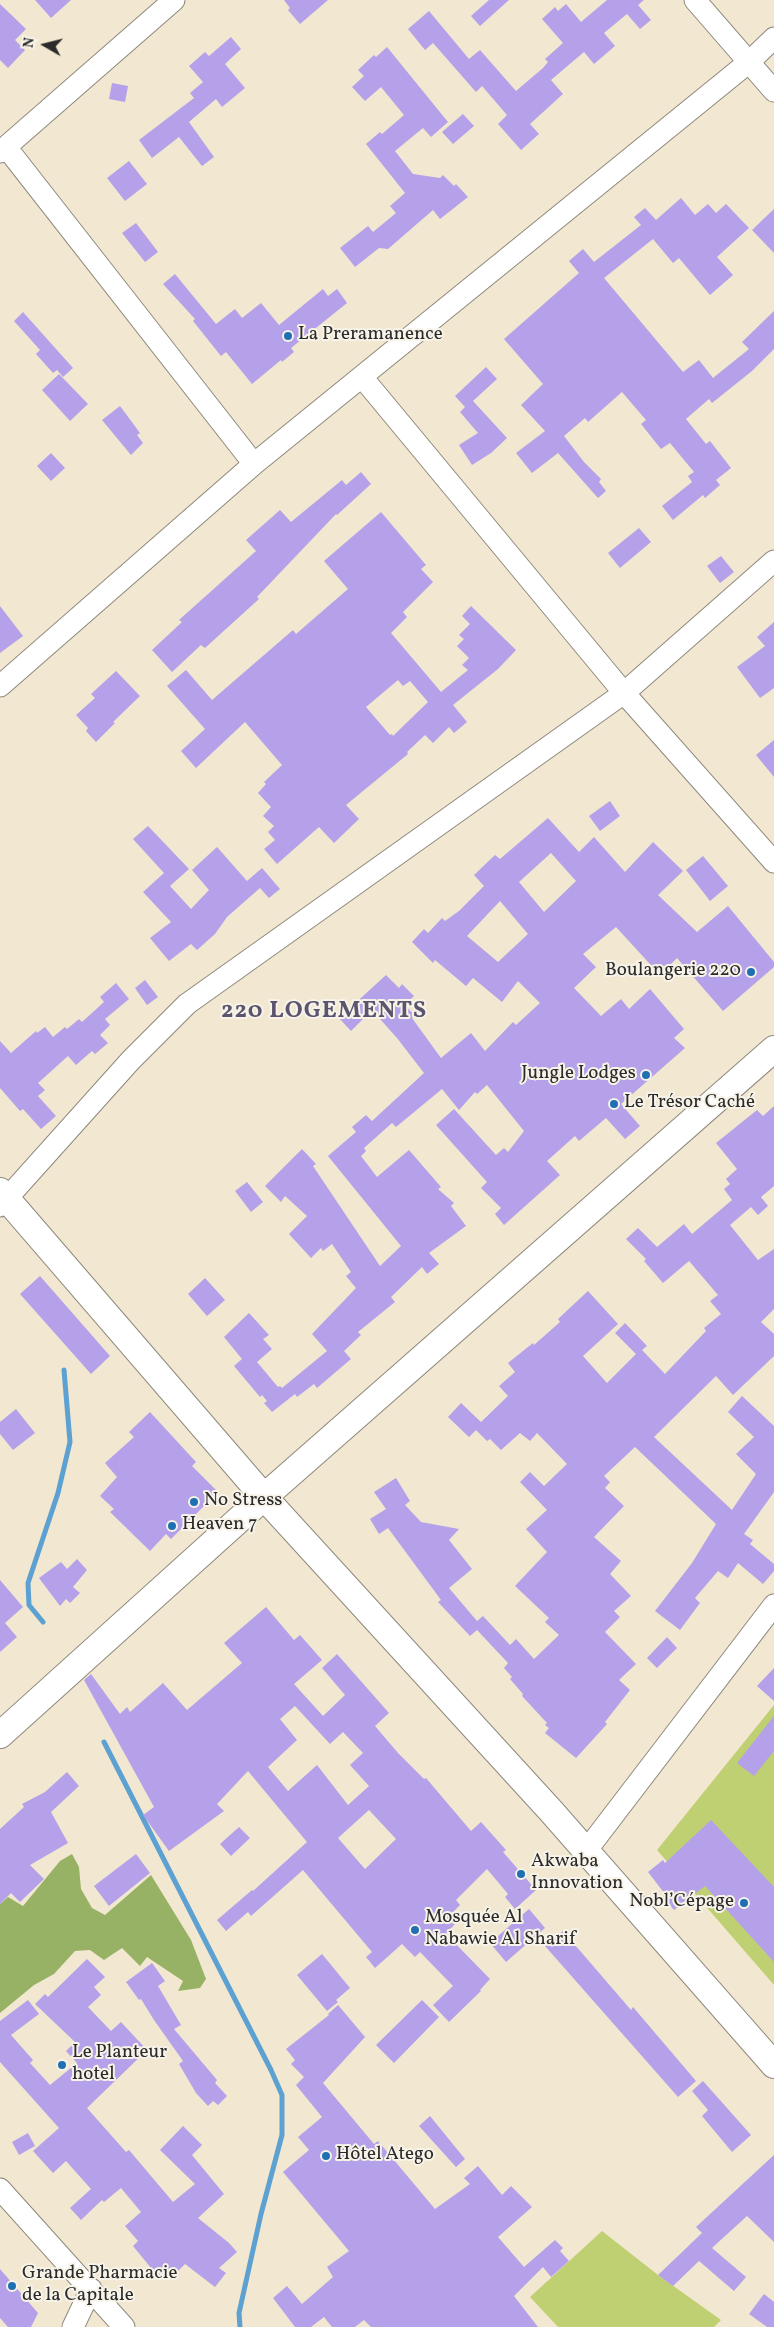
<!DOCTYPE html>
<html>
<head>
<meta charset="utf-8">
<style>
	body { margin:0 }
	#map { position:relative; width:774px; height:2327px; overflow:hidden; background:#f2e7d0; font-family:Vollkorn,serif }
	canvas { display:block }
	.north { position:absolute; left:20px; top:20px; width:50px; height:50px; -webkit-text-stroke:4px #f7f3e8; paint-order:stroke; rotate:278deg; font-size:14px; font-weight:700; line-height:20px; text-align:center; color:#2b2b2b }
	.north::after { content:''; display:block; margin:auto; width:18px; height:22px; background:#2b2b2b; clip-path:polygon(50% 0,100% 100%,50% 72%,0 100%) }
</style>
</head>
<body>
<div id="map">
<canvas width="774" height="2327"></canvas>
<div class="north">N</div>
</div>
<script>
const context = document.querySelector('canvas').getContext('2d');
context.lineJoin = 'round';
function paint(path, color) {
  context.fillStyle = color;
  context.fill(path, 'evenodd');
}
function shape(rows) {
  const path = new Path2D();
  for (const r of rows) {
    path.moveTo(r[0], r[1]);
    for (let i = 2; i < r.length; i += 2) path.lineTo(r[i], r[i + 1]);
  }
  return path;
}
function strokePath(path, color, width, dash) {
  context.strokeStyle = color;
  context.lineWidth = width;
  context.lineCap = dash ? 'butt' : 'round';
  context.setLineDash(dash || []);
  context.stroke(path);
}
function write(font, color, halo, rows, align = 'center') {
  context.font = font + ' Vollkorn,serif';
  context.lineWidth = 4;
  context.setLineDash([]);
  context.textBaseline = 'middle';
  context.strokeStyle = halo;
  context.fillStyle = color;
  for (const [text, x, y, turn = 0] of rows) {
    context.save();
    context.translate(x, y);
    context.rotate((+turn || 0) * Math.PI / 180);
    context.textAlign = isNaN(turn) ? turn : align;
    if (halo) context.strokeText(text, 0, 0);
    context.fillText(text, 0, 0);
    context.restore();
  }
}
const green = shape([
	[774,1705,774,1985,657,1850],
	[602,2231,658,2275,721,2320,714,2327,558,2327,530,2297]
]);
const forest = shape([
	[72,1854,79,1867,81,1889,92,1908,105,1915,151,1875,191,1940,206,1979,200,1988,178,1991,183,1981,147,1957,140,1966,122,1948,104,1960,90,1950,75,1951,54,1974,34,1985,0,2013,0,1904,8,1897,23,1906,60,1861]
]);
const stream = shape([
	[43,1622,29,1605,28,1583,58,1493,70,1442,64,1370],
	[104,1742,271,2070,282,2095,282,2135,261,2214,239,2313,240,2327]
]);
const building = shape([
	[35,0,71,0,51,18],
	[284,0,328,0,300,24,288,10,290,8],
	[489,0,509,0,480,26,471,16],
	[607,0,644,0,638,5,651,20,640,29,627,14,604,33,615,46,594,64,584,52,551,80,563,94,530,124,539,134,521,150,498,124,507,115,482,86,476,92,433,43,425,50,408,29,429,11,469,59,480,50,516,91,543,68,548,62,545,59,563,43,542,19,555,7,558,11,566,4,581,22],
	[0,4,26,29,15,40,25,50,8,68,0,60],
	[231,37,241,49,225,64,245,88,222,107,216,99,189,122,214,157,202,166,179,137,152,158,139,140,194,98,190,93,203,82,189,66,205,52,209,56],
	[387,47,448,122,431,137,423,128,395,151,413,174,440,178,443,175,454,186,456,184,468,197,440,219,433,210,388,249,379,248,355,267,340,248,368,226,373,232,396,213,390,206,405,193,366,144,380,132,382,134,404,115,381,87,365,101,352,87,364,76,358,70,374,55,376,57],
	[112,83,128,86,125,102,109,99],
	[463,114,474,126,453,144,442,132],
	[129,161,147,184,125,201,107,178],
	[681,198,695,215,708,204,716,213,726,204,749,228,717,257,733,275,710,295,679,258,673,263,653,239,604,278,683,372,699,360,713,378,749,349,742,342,774,311,774,349,752,371,712,403,709,399,686,419,706,444,710,441,731,468,716,480,720,485,705,498,703,495,673,520,662,506,692,482,688,476,694,472,670,443,661,449,641,424,646,420,622,392,588,422,585,418,564,436,584,462,601,479,599,482,606,491,598,498,558,453,532,473,516,453,545,431,521,405,543,384,504,339,579,273,569,261,583,249,594,262,641,225,634,217,645,208,656,220],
	[774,209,774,253,752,230],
	[136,223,158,252,145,262,122,233],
	[175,274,216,324,235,309,242,318,261,303,279,325,323,289,328,296,337,289,347,303,291,348,294,352,282,362,281,360,252,384,226,352,221,356,193,321,195,319,163,284],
	[23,312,73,368,63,377,57,370,53,373,36,354,40,350,14,321],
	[486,367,497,379,473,401,507,438,491,453,472,465,459,445,478,433,460,412,465,407,455,396],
	[59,374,88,404,70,421,42,390],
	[120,406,140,433,137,435,143,443,131,455,102,420],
	[51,453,65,468,51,481,37,466],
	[361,472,371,484,337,515,336,514,257,597,259,599,205,648,201,645,172,672,152,650,182,622,179,620,256,551,246,540,280,510,291,522,342,480,346,485],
	[381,512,426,565,421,569,433,582,403,612,407,617,391,633,441,692,468,670,462,665,469,658,457,646,464,639,459,635,470,624,462,616,471,606,516,650,498,669,453,705,467,722,454,733,449,727,433,743,425,735,407,752,408,754,346,805,359,819,334,843,319,827,277,864,264,849,275,840,268,832,274,826,263,816,271,807,258,793,266,784,264,782,282,765,245,722,196,768,181,751,205,729,167,686,186,670,212,700,293,630,296,634,348,589,324,561],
	[398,680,403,686,410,681,428,702,393,736,392,734,390,735,366,707],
	[639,528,651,542,620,568,608,553],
	[721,556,734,572,720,583,707,566],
	[0,606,23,636,0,653],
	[774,622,774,688,760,698,737,667,765,646,757,637],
	[116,671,140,696,113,722,115,723,96,742,86,731,88,728,76,715,95,698,91,694],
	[774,740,774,777,756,755],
	[610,801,620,816,600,831,589,816],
	[548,818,579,852,594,837,625,872,653,842,683,871,658,895,697,932,728,906,774,962,774,967,723,1011,677,958,660,975,616,927,583,954,596,967,574,988,601,1016,621,999,629,1009,650,989,684,1029,674,1038,685,1048,621,1104,640,1126,625,1139,606,1118,579,1141,575,1136,547,1161,560,1175,504,1225,495,1214,501,1208,481,1188,487,1182,436,1125,454,1109,496,1155,504,1148,508,1152,524,1131,487,1085,477,1094,475,1092,459,1110,442,1089,396,1127,392,1123,364,1148,366,1151,361,1156,377,1177,409,1150,441,1187,438,1189,454,1203,451,1206,466,1226,429,1253,439,1264,427,1274,422,1267,391,1297,395,1302,358,1332,361,1335,344,1351,351,1359,317,1388,314,1384,297,1397,295,1394,272,1412,264,1403,267,1401,262,1395,260,1397,234,1366,242,1359,224,1337,249,1313,269,1335,263,1339,272,1349,257,1362,278,1387,280,1386,282,1388,327,1351,312,1334,356,1288,346,1276,351,1272,332,1244,323,1251,321,1248,311,1258,289,1234,307,1216,285,1196,281,1202,265,1186,302,1149,316,1164,313,1166,380,1266,401,1246,328,1156,356,1132,352,1127,366,1115,372,1121,424,1073,397,1038,372,1010,351,1031,339,1018,386,975,399,988,402,984,414,996,405,1005,414,1015,412,1018,441,1058,471,1033,485,1051,513,1022,516,1025,540,1003,518,981,502,1002,473,978,466,986,435,960,433,963,412,942,424,929,428,933,442,918,445,921,459,911,484,886,474,875,495,855,500,859],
	[551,853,576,881,544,912,519,882],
	[500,901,528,934,498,962,467,936],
	[148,826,189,869,170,886,191,909,209,890,192,870,217,847,247,881,262,868,280,889,269,898,260,888,227,917,215,934,197,950,191,944,169,961,150,938,171,922,143,892,164,873,133,839],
	[703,856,728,886,710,901,686,870],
	[145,980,158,997,147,1005,135,988],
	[116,983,129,999,105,1019,110,1025,100,1035,108,1043,95,1054,92,1051,76,1065,68,1056,38,1083,45,1090,38,1096,56,1116,41,1129,23,1109,20,1111,0,1088,0,1041,11,1053,36,1031,37,1033,45,1027,53,1037,65,1027,67,1029,79,1019,82,1022,104,1002,100,997],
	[774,1106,774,1186,761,1197,768,1206,758,1215,751,1207,730,1225,758,1260,774,1249,774,1309,761,1322,774,1334,774,1356,733,1395,716,1376,654,1437,732,1510,756,1474,736,1454,754,1437,728,1412,742,1396,774,1426,774,1492,744,1534,753,1540,750,1544,774,1564,774,1571,763,1584,738,1563,728,1578,718,1571,695,1598,700,1603,680,1630,655,1611,692,1563,716,1524,635,1447,604,1476,610,1482,605,1488,624,1506,594,1537,621,1561,610,1574,631,1596,614,1611,620,1617,605,1632,636,1664,619,1680,630,1690,605,1722,607,1724,576,1758,545,1733,549,1728,545,1725,547,1723,522,1696,523,1694,510,1679,512,1677,504,1668,508,1663,477,1630,470,1636,438,1602,441,1600,388,1528,379,1534,370,1519,386,1509,374,1492,396,1478,410,1501,405,1505,421,1522,459,1529,449,1540,472,1569,449,1588,477,1621,483,1616,510,1645,516,1639,534,1659,559,1635,545,1622,549,1618,515,1586,547,1552,526,1529,547,1510,520,1482,530,1472,544,1486,567,1464,537,1433,530,1441,520,1433,501,1450,490,1439,487,1441,476,1430,469,1437,448,1417,461,1403,481,1422,508,1396,499,1386,515,1372,508,1363,533,1343,534,1345,560,1322,558,1319,588,1291,618,1324,583,1356,607,1383,636,1354,615,1333,625,1323,647,1346,642,1350,665,1374,706,1331,704,1328,721,1314,710,1301,718,1295,689,1261,663,1283,644,1261,646,1259,626,1239,638,1228,657,1247,684,1224,692,1234,732,1200,724,1189,730,1184,726,1179,737,1169,716,1143,757,1110,763,1116],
	[247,1182,263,1202,251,1212,235,1191],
	[40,1276,110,1356,91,1374,20,1294],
	[205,1278,225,1300,207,1316,188,1294],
	[16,1409,35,1433,13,1450,0,1434,0,1422],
	[150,1412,196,1462,192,1466,218,1492,171,1539,166,1534,150,1551,110,1512,114,1509,100,1496,117,1477,105,1463,134,1437,129,1432],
	[77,1559,87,1570,73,1587,80,1593,70,1603,66,1599,60,1606,39,1578,61,1562,67,1569],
	[0,1580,23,1607,5,1623,17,1637,0,1652],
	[266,1607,294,1640,300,1635,322,1660,294,1684,323,1716,345,1695,322,1668,337,1654,389,1713,375,1726,398,1753,424,1779,426,1778,471,1831,481,1822,506,1850,503,1852,536,1890,515,1909,505,1897,508,1894,487,1869,456,1900,460,1905,448,1917,455,1924,446,1934,490,1979,480,1990,481,1991,449,2022,433,2005,453,1986,420,1952,415,1957,402,1944,375,1968,366,1957,372,1952,303,1870,251,1916,248,1912,226,1931,217,1920,252,1890,253,1891,307,1842,248,1771,217,1804,224,1811,169,1851,143,1815,154,1807,84,1680,91,1674,120,1714,127,1707,130,1712,163,1683,187,1710,242,1663,224,1643],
	[295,1706,330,1744,343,1732,363,1753,350,1765,369,1786,348,1805,317,1765,288,1791,268,1767,297,1740,280,1719],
	[369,1810,396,1839,365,1869,338,1838],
	[667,1637,677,1648,657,1668,647,1658],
	[774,1668,774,1701,757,1686],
	[774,1716,774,1751,754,1776,737,1763],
	[67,1772,79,1786,51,1812,68,1843,30,1865,44,1879,20,1902,11,1893,0,1904,0,1829,24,1807,22,1804,45,1792],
	[711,1820,774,1887,774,1962,705,1886,674,1910,663,1896,665,1894,648,1872,663,1860,665,1863],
	[239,1827,250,1838,231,1856,220,1844],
	[136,1854,150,1873,109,1906,94,1886],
	[529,1909,545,1928,506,1962,490,1943],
	[563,1931,631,2010,633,2007,696,2081,678,2097,545,1946],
	[322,1954,350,1988,336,2000,338,2002,327,2011,297,1975],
	[87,1959,105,1977,94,1987,101,1995,88,2007,111,2031,121,2022,147,2050,87,2108,126,2152,129,2150,173,2202,195,2184,160,2150,183,2126,202,2145,192,2155,224,2194,198,2218,229,2243,237,2252,219,2268,226,2273,215,2287,185,2264,174,2275,170,2272,160,2279,133,2246,138,2241,125,2226,141,2212,121,2188,104,2202,102,2200,81,2220,70,2208,91,2189,66,2161,53,2173,33,2151,59,2128,0,2062,0,2021,28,2000,39,2014,11,2035,33,2060,30,2063,50,2085,77,2063,66,2051,75,2042,35,2004,45,1994,48,1997],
	[152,1963,165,1981,158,1986,181,2025,174,2029,217,2080,215,2083,227,2096,218,2105,213,2101,208,2106,196,2093,179,2064,183,2061,154,2020,141,1999,139,2000,126,1982],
	[422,2000,439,2017,394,2063,376,2045],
	[338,2005,365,2037,323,2083,374,2144,378,2141,435,2209,470,2184,464,2178,478,2166,502,2195,511,2186,532,2207,498,2237,524,2267,555,2240,563,2248,560,2251,569,2261,551,2277,543,2267,514,2296,538,2327,371,2327,364,2320,355,2327,332,2327,324,2317,311,2327,295,2327,273,2298,287,2286,302,2304,333,2277,327,2267,349,2251,283,2172,309,2150,298,2137,322,2117,296,2085,304,2077,291,2064,295,2060,286,2049,329,2015,328,2014],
	[703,2081,751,2135,732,2152,702,2116,708,2110,692,2091],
	[430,2116,465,2159,456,2167,419,2126],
	[28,2133,35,2146,19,2155,12,2142],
	[774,2155,774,2242,747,2216,712,2248,746,2277,734,2291,699,2261,673,2286,658,2275,702,2233,696,2227],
	[0,2269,38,2313,31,2327,8,2327,0,2318],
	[764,2294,774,2302,774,2327,767,2327,749,2314]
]);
const minor = shape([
	[695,0,774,91],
	[6,147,254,464],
	[0,152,174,0],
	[362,377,624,693,774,862],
	[0,686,254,464,749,62,774,38],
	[0,1206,131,1060,187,1004,624,693,774,561],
	[586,1851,774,1605],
	[0,2189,124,2327],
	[73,2327,91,2289]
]);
const tertiary = shape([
	[0,1191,264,1497,551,1811,774,2065],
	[0,1735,264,1497,774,1049]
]);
const markers = [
	[288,336,5,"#1f6fb2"],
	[751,972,5,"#1f6fb2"],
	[646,1075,5,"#1f6fb2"],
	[614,1104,5,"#1f6fb2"],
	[194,1502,5,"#1f6fb2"],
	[172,1526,5,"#1f6fb2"],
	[521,1874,5,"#1f6fb2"],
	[744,1903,5,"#1f6fb2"],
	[415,1930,5,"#1f6fb2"],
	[62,2065,5,"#1f6fb2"],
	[326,2156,5,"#1f6fb2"],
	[12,2286,5,"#1f6fb2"]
];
const poiNames = [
	["La Preramanence",298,336],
	["Boulangerie 220",741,972,"right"],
	["Jungle Lodges",636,1075,"right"],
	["Le Trésor Caché",624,1104],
	["No Stress",204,1502],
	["Heaven 7",182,1526],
	["Akwaba",531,1863],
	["Innovation",531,1885],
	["Nobl’Cépage",734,1903,"right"],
	["Mosquée Al",425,1919],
	["Nabawie Al Sharif",425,1941],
	["Le Planteur",72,2054],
	["hotel",72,2076],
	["Hôtel Atego",336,2156],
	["Grande Pharmacie",22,2275],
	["de la Capitale",22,2297]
];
const districtNames = [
	["220 LOGEMENTS",324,1013]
];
paint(green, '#bfd073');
paint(forest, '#97b265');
strokePath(stream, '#5ca1d1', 5);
paint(building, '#b4a1e9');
strokePath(minor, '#8e897e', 23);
strokePath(tertiary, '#8e897e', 28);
strokePath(minor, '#fff', 21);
strokePath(tertiary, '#fff', 26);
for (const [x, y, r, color] of markers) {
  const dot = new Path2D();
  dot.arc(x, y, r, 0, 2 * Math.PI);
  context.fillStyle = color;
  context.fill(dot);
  strokePath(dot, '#f7f3e8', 2);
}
write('19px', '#2b2b2b', '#f7f3e8', poiNames, 'left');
context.letterSpacing = '1px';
write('bold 24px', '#5b546e', '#f7f3e8', districtNames);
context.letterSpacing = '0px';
</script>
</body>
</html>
